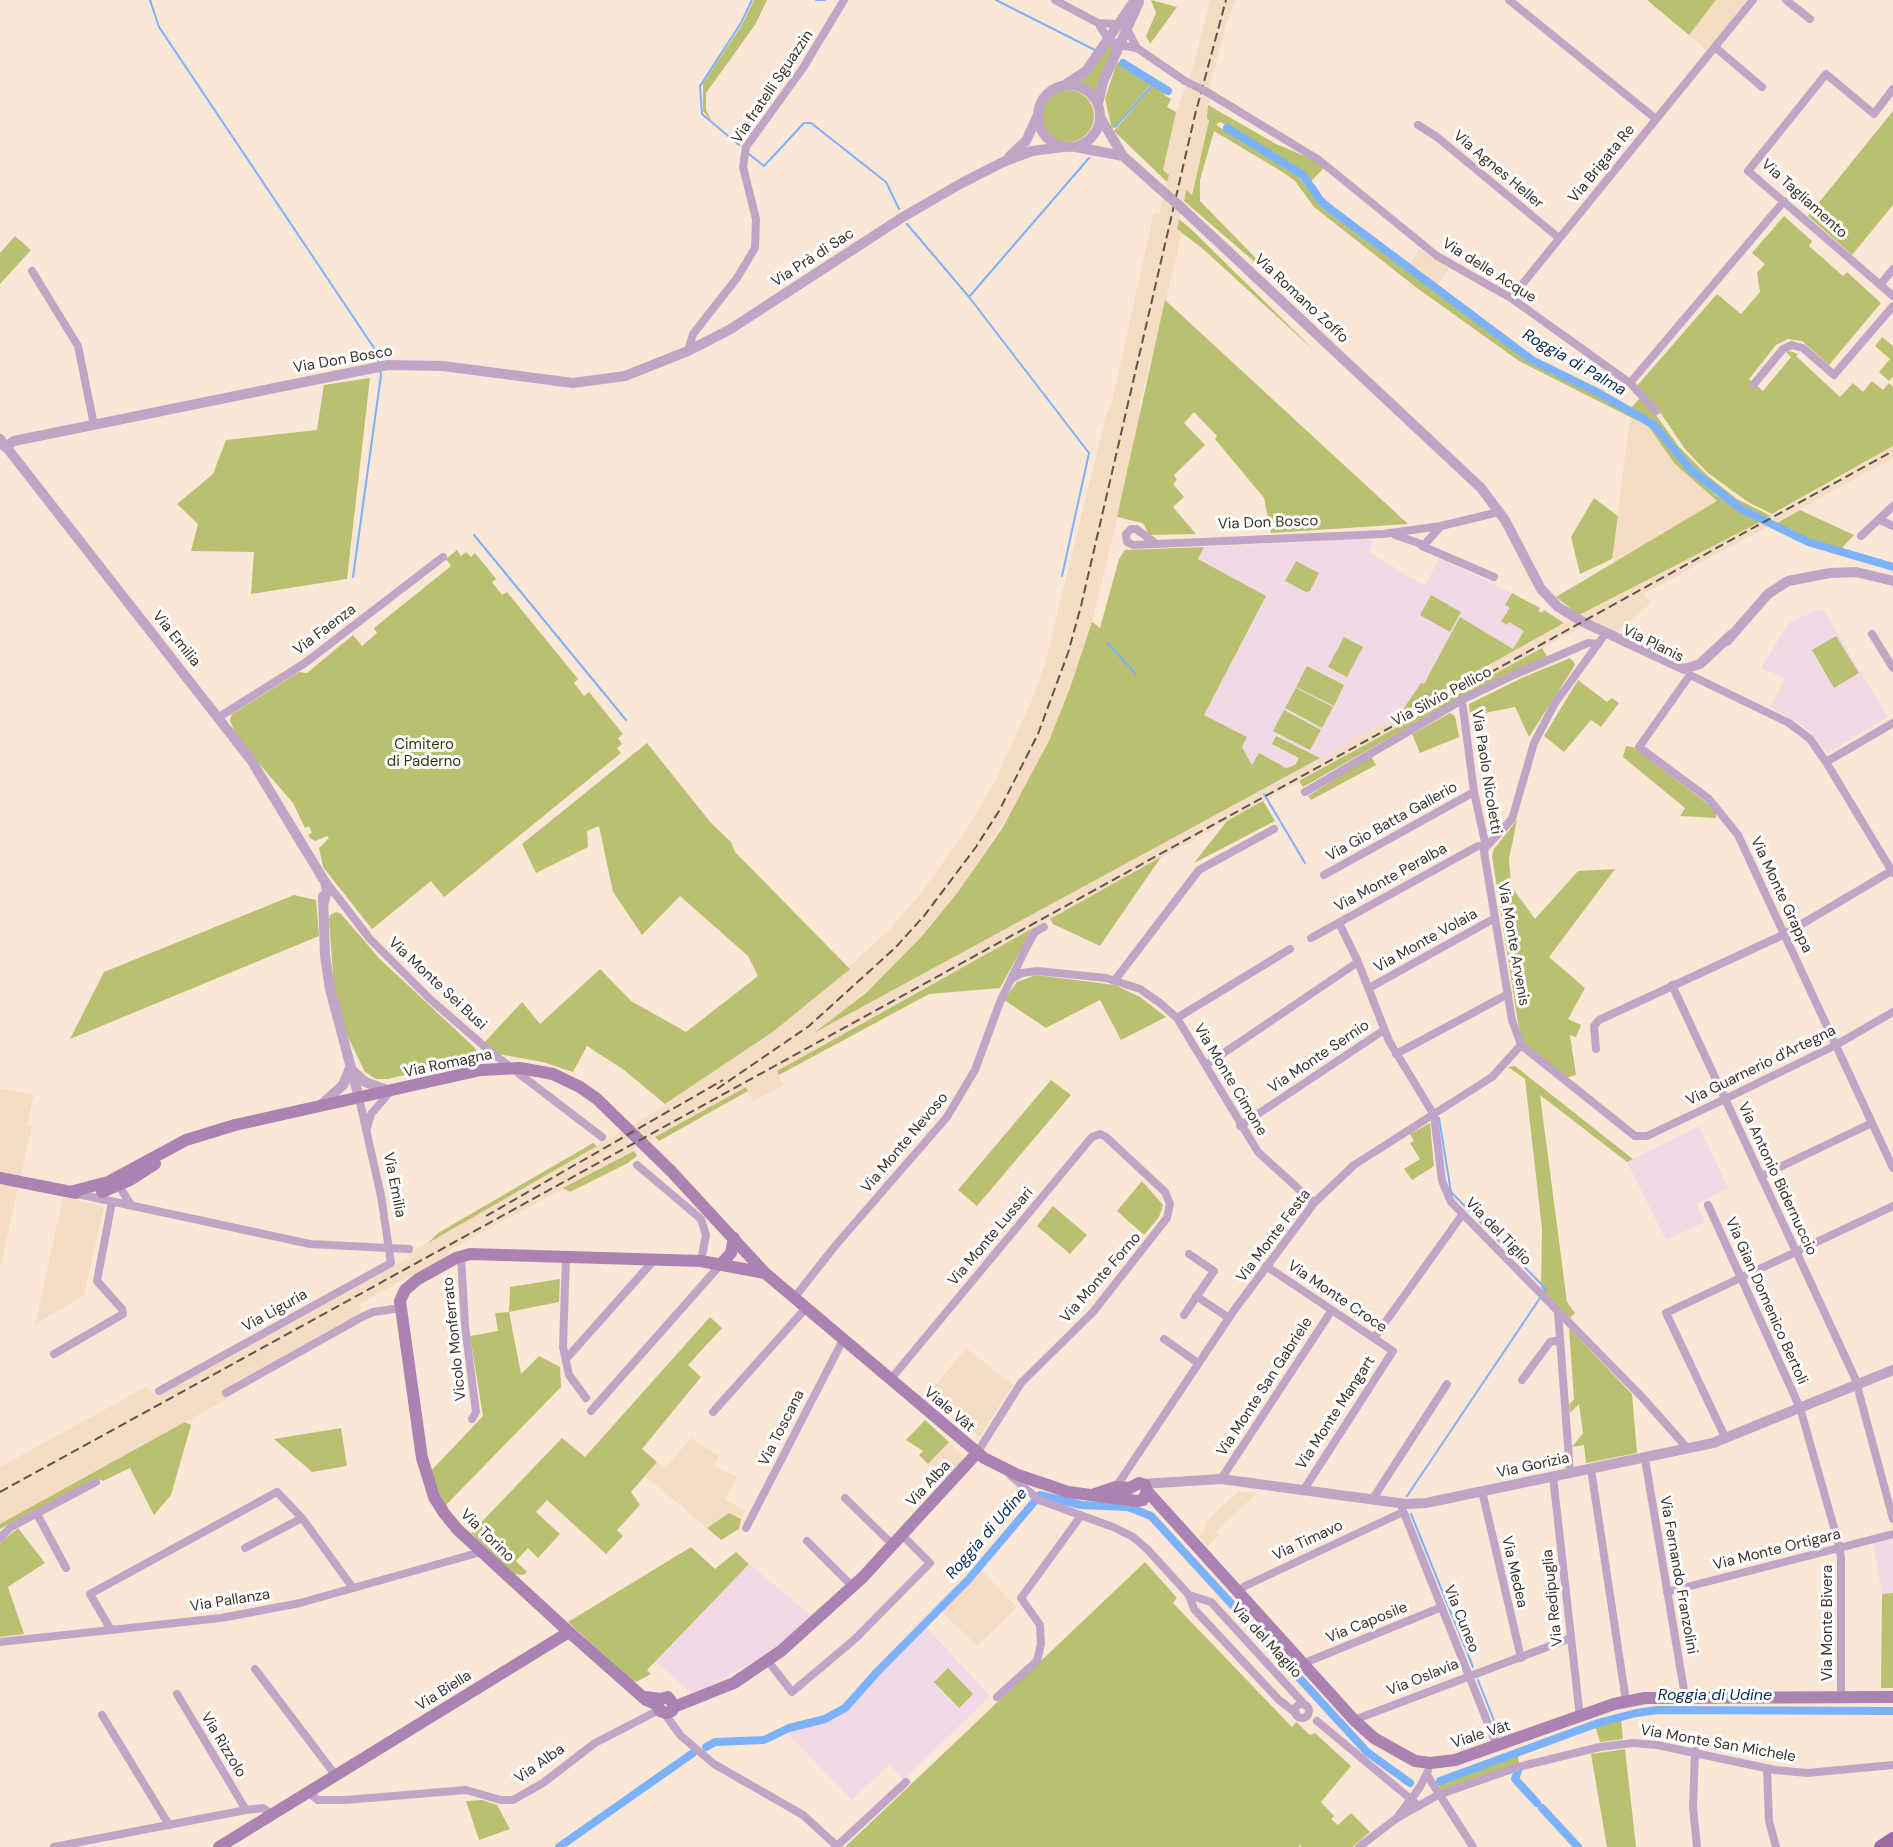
<!DOCTYPE html>
<html>
<head>
<meta charset="utf-8">
<style>
	body { margin:0 }
	canvas { display:block; background:#fbe7d6 }
</style>
</head>
<body>
<canvas width="1893" height="1847"></canvas>
<script>
const context = document.querySelector('canvas').getContext('2d');
context.lineJoin = 'round';
function paint(path, color) {
  context.fillStyle = color;
  context.fill(path, 'evenodd');
}
function shape(rows) {
  const path = new Path2D();
  for (const r of rows) {
    if (r.length === 3) {
      path.moveTo(r[0] + r[2], r[1]);
      path.arc(r[0], r[1], r[2], 0, 2 * Math.PI);
      continue;
    }
    path.moveTo(r[0], r[1]);
    for (let i = 2; i < r.length; i += 2) path.lineTo(r[i], r[i + 1]);
  }
  return path;
}
function strokePath(path, color, width, dash) {
  context.strokeStyle = color;
  context.lineWidth = width;
  context.lineCap = dash ? 'butt' : 'round';
  context.setLineDash(dash || []);
  context.stroke(path);
}
function write(font, color, halo, rows, align = 'center') {
  context.font = font + ' "DM Sans",sans-serif';
  context.lineWidth = 6;
  context.setLineDash([]);
  context.textBaseline = 'middle';
  context.strokeStyle = halo;
  context.fillStyle = color;
  for (const [text, x, y, turn = 0] of rows) {
    context.save();
    context.translate(x, y);
    context.rotate((+turn || 0) * Math.PI / 180);
    context.textAlign = isNaN(turn) ? turn : align;
    if (halo) context.strokeText(text, 0, 0);
    context.fillText(text, 0, 0);
    context.restore();
  }
}
const built = shape([
	[1210,0,1236,0,1227,22,1210,85,1207,117,1209,119,1191,195,1186,191,1177,229,1182,234,1139,408,1141,417,1111,545,1092,622,1070,688,1049,741,1021,796,958,892,894,967,820,1030,1564,623,1770,517,1893,446,1893,458,1644,594,1651,603,1614,634,1590,622,861,1023,777,1071,784,1085,753,1101,745,1087,633,1149,634,1151,453,1248,444,1257,360,1304,362,1314,224,1390,229,1398,0,1524,0,1467,146,1387,158,1396,410,1257,408,1254,643,1119,774,1031,813,1000,890,929,922,892,970,824,996,779,1032,700,1045,663,1107,412,1112,402,1154,212,1159,214,1169,175,1163,170,1176,112,1192,71],
	[1716,0,1747,0,1707,51,1689,35],
	[1420,249,1449,268,1437,286,1408,265],
	[1630,417,1648,426,1675,464,1717,502,1614,563,1612,559],
	[0,1088,34,1095,27,1124,32,1126,0,1269],
	[63,1197,104,1207,84,1295,35,1325],
	[966,1348,1013,1385,979,1437,925,1398],
	[691,1438,719,1456,714,1466,737,1477,725,1500,746,1510,741,1519,729,1513,707,1528,645,1476,657,1462,665,1468],
	[949,1442,962,1455,962,1460,945,1479,928,1464],
	[1239,1491,1257,1493,1216,1532,1218,1536,1207,1546,1198,1536,1205,1530,1203,1528,1207,1524,1205,1522],
	[981,1570,1017,1607,977,1646,941,1611]
]);
const education = shape([
	[1358,539,1374,541,1369,552,1425,586,1439,558,1512,593,1564,623,1265,789,1242,747,1247,737,1204,715,1266,596,1197,559,1204,547],
	[1817,610,1824,611,1888,717,1827,753,1804,726,1770,707,1785,678,1761,668,1789,623],
	[1699,1126,1728,1188,1697,1204,1705,1222,1666,1240,1627,1162],
	[1893,1538,1893,1593,1882,1594,1873,1543],
	[749,1564,812,1616,768,1654,693,1695,655,1661],
	[926,1627,990,1696,904,1780,889,1765,852,1800,787,1733,841,1713]
]);
const green = shape([
	[754,0,767,0,755,25,706,93,706,110,712,121,703,111,703,83,742,25],
	[1151,0,1177,7,1150,44,1146,36,1156,13],
	[1647,0,1716,0,1689,35],
	[1109,43,1115,47,1096,93,1078,81],
	[1117,62,1152,83,1112,129,1105,99],
	[1154,84,1165,92,1164,95,1171,99,1167,107,1176,112,1163,170,1169,175,1167,182,1114,131],
	[1068,116,26],
	[1208,105,1276,144,1312,159,1324,168,1311,181,1304,172,1229,126,1220,122,1216,125,1298,176,1325,210,1528,360,1652,425,1689,472,1717,496,1760,522,1579,615,1556,597,1717,501,1675,464,1648,426,1519,361,1417,288,1314,207,1295,181,1284,173,1214,131,1200,180,1200,201,1286,289,1184,201,1186,190,1192,195,1209,120,1207,118],
	[1893,111,1893,205,1852,255,1808,216],
	[1784,216,1812,241,1809,246,1843,276,1847,272,1881,303,1829,365,1802,341,1788,339,1776,345,1749,379,1763,391,1791,357,1786,352,1790,351,1798,354,1796,356,1840,397,1853,383,1863,392,1872,381,1883,390,1889,383,1893,387,1893,446,1772,514,1748,502,1708,473,1685,449,1662,415,1636,387,1717,294,1741,314,1760,292,1757,273,1765,264,1752,253],
	[1179,219,1192,230,1317,353,1203,249,1177,229],
	[15,236,31,250,0,284,0,253],
	[1165,300,1408,524,1271,533,1264,498,1215,439,1217,436,1194,412,1184,423,1205,445,1174,475,1177,480,1173,484,1184,497,1173,507,1196,534,1149,535,1143,523,1117,517],
	[1882,337,1893,346,1893,377,1889,381,1879,372,1890,359,1875,346],
	[370,378,347,579,251,594,254,552,191,551,198,524,177,504,213,474,226,440,317,430,324,385],
	[1640,398,1654,412,1679,447,1709,477,1737,499,1771,516,1765,519,1755,514,1729,498,1698,473,1655,423,1630,409],
	[1594,498,1618,516,1612,559,1580,574,1571,537],
	[1800,510,1854,535,1842,548,1809,540,1775,524],
	[1204,547,1198,559,1266,596,1204,715,1247,737,1242,747,1252,765,1259,753,1286,768,1295,765,1299,758,1272,744,1276,736,1320,758,814,1033,867,992,921,937,958,892,1003,827,1049,741,1070,688,1092,622,1100,628,1119,559,1125,550],
	[457,550,461,556,466,552,471,557,475,553,496,579,492,582,496,587,502,595,507,592,578,679,574,683,584,696,589,692,623,734,618,738,622,744,617,748,621,753,444,897,431,881,372,929,323,867,319,848,329,838,327,836,315,841,310,838,308,835,312,833,309,826,305,828,293,803,237,738,230,720,232,714,299,672,307,673,353,635,362,646,377,633,374,628,451,566,446,559],
	[1296,561,1319,573,1310,591,1306,592,1285,581],
	[1512,593,1540,608,1538,611,1542,613,1544,610,1564,623,1400,714,1421,683,1424,684,1460,617,1513,649,1524,631,1509,622,1507,625,1501,621,1510,608,1505,605],
	[1431,595,1461,612,1450,632,1420,615],
	[1836,636,1859,673,1834,688,1812,650],
	[1344,637,1363,647,1347,677,1328,667],
	[1542,648,1549,659,1396,734,1303,787,1299,781],
	[1570,658,1575,664,1572,670,1529,737,1515,707,1470,716,1469,704,1524,677],
	[1307,666,1344,685,1334,706,1296,687],
	[1578,680,1607,702,1612,698,1619,703,1601,727,1591,720,1564,752,1544,736],
	[1296,688,1333,707,1322,728,1285,708],
	[1284,710,1321,730,1310,750,1273,731],
	[1450,713,1455,716,1459,737,1420,753,1412,734],
	[647,743,711,823,731,842,735,852,850,969,774,1031,665,1104,624,1070,587,1046,573,1072,543,1062,492,1053,482,1045,522,1002,540,1024,600,969,631,1001,686,1032,758,976,748,956,680,896,642,935,613,892,599,826,587,831,588,847,536,873,522,844],
	[1626,746,1633,747,1716,810,1716,818,1680,816,1685,808,1623,757],
	[1371,756,1376,765,1311,800,1308,796],
	[1263,801,1275,821,1194,863,1227,821],
	[1517,820,1509,859,1511,886,1535,919,1578,871,1615,869,1549,957,1585,988,1568,1019,1581,1025,1576,1037,1570,1035,1576,1075,1565,1078,1524,1045,1518,1023,1492,856,1494,849],
	[1161,857,1100,946,1053,924,1050,919],
	[294,895,316,900,319,936,70,1039,104,972],
	[336,912,341,914,380,959,475,1048,478,1054,476,1058,388,1079,376,1079,365,1072,347,1035,334,988,329,920,330,915],
	[1033,928,1000,988,929,994,779,1075,777,1071],
	[1036,975,1115,985,1140,997,1166,1017,1121,1040,1100,1000,1046,1028,1004,1000,1017,982],
	[1515,1066,1633,1159,1627,1162,1540,1095,1567,1302,1575,1313,1569,1319,1541,1288,1542,1229,1525,1079,1508,1067],
	[1051,1080,1071,1095,977,1206,958,1190],
	[746,1087,748,1091,659,1141,655,1137],
	[1430,1123,1434,1166,1412,1180,1404,1169,1420,1159,1410,1143,1414,1141,1410,1134],
	[593,1143,597,1146,428,1243,438,1233],
	[634,1151,637,1156,628,1163,570,1192,563,1188],
	[1142,1181,1163,1205,1159,1217,1144,1235,1117,1211],
	[1053,1206,1087,1235,1070,1254,1037,1226],
	[560,1279,559,1302,509,1312,521,1374,539,1356,560,1367,561,1387,445,1506,430,1472,483,1416,470,1336,498,1331,495,1313,509,1312,510,1287],
	[710,1317,722,1328,688,1365,701,1377,642,1449,657,1462,631,1492,640,1505,617,1530,623,1536,606,1554,547,1500,536,1512,560,1534,538,1558,528,1548,516,1561,527,1572,523,1575,514,1574,471,1533,562,1438,585,1457],
	[1569,1328,1632,1394,1637,1453,1586,1463,1584,1445,1572,1447,1583,1433,1579,1404,1570,1413,1569,1405,1574,1399],
	[925,1420,949,1442,928,1464,919,1455,923,1451,906,1440],
	[185,1422,191,1425,171,1495,154,1515,130,1468,103,1481,96,1478,0,1529,0,1524],
	[341,1428,347,1466,312,1472,274,1439],
	[729,1513,741,1519,739,1529,721,1540,707,1528],
	[18,1528,45,1563,8,1587,24,1634,0,1637,0,1543],
	[691,1547,715,1569,736,1552,749,1564,647,1670,651,1674,636,1682,632,1681,568,1622],
	[1145,1562,1177,1598,1173,1603,1290,1725,1292,1727,1296,1722,1310,1735,1315,1733,1351,1766,1321,1802,1334,1816,1331,1819,1338,1825,1351,1813,1370,1832,1352,1847,1302,1847,1300,1845,1298,1847,845,1847],
	[1893,1593,1893,1688,1881,1688,1882,1594],
	[948,1668,973,1694,959,1708,934,1682],
	[1621,1719,1623,1739,1600,1742,1595,1726],
	[1625,1749,1636,1847,1607,1847,1591,1754],
	[1518,1756,1519,1763,1442,1791,1438,1784],
	[482,1800,497,1805,510,1829,479,1840,466,1801]
]);
const stream = shape([
	[150,0,159,27,376,351,379,363],
	[816,0,825,0],
	[996,0,1095,50],
	[1115,127,1154,83],
	[739,145,702,114,700,86,741,23,752,0],
	[749,154,764,166,804,123,811,123,886,182,899,209],
	[907,224,969,297],
	[474,535,626,720],
	[1062,576,1089,453,969,297,1089,158],
	[353,577,381,375,380,369],
	[1107,643,1136,674],
	[1264,794,1305,863],
	[1439,1118,1451,1192,1546,1289,1544,1292],
	[1407,1496,1540,1298],
	[1411,1514,1473,1667],
	[1478,1680,1500,1736],
	[1510,1753,1512,1755]
]);
const canal = shape([
	[1123,63,1168,91],
	[1227,128,1303,175,1320,200,1329,208,1532,360,1597,392,1654,425,1691,470,1741,509,1808,542,1893,567],
	[706,1747,715,1742,764,1740,789,1728,825,1719,845,1708,878,1671,968,1580,1040,1495,1081,1505,1128,1507,1151,1516,1367,1752,1410,1783],
	[1518,1771,1515,1779,1537,1803],
	[1440,1781,1598,1723,1636,1713,1658,1710,1893,1711],
	[1542,1808,1578,1847],
	[559,1847,693,1753]
]);
const minor = shape([
	[1055,0,1098,23,1117,24,1127,29,1137,48,1185,81],
	[1509,0,1656,119],
	[1786,0,1810,19],
	[1098,23,1108,39,1119,45,1137,48],
	[1715,47,1762,87],
	[1893,89,1874,114,1826,74,1748,171,1893,296],
	[1207,92,1319,160,1437,256,1511,298,1630,383,1784,201],
	[1418,125,1437,137,1559,238],
	[32,271,78,346,94,425],
	[1880,285,1893,269],
	[1511,298,1753,0],
	[688,351,693,334,737,278,755,248,756,219,743,167,746,147,803,68,844,0],
	[1630,383,1656,411],
	[1754,384,1783,349,1792,345,1803,348,1834,375,1893,306],
	[1880,520,1893,526],
	[1395,535,1424,545,1441,526],
	[1861,536,1893,506],
	[1154,542,1136,529,1131,529,1126,534,1127,542,1133,545,1383,534,1441,526,1499,512],
	[1422,546,1494,577],
	[1872,634,1893,668],
	[1462,700,1474,792,1486,847],
	[219,717,305,663,443,557],
	[1826,762,1893,723],
	[1305,792,1462,700,1516,674,1588,643,1598,644],
	[1486,847,1484,852,1512,1020,1521,1045,1635,1136,1647,1136,1725,1099,1836,1045,1893,1012],
	[1486,847,1512,819,1534,743,1555,703,1606,633],
	[1893,873,1826,762,1810,739,1789,723,1690,675,1639,747,1709,799,1738,835,1893,1168],
	[1324,875,1474,792],
	[326,882,370,939,431,1000,492,1053,602,1137],
	[1339,923,1358,962,1389,1041,1434,1115,1442,1181,1451,1202,1642,1397,1688,1449],
	[1311,938,1478,846,1486,847],
	[1013,978,1022,973,1037,971,1106,978,1140,989,1160,1003,1177,1018,1258,1152,1314,1203],
	[1115,980,1199,870,1274,829],
	[1672,985,1855,1378,1893,1519],
	[1369,988,1495,918],
	[1177,1018,1290,949],
	[1596,1049,1594,1026,1599,1020,1785,934,1893,870],
	[1396,1054,1508,994],
	[1206,1065,1358,962],
	[1240,1126,1384,1030],
	[367,1128,371,1114,391,1091],
	[637,1165,701,1219,706,1235,701,1261],
	[1761,1176,1872,1123],
	[114,1183,119,1186,131,1205],
	[73,1193,310,1244,409,1249],
	[1708,1205,1800,1408,1837,1538,1841,1557,1841,1697],
	[461,1256,465,1326,476,1412,472,1419],
	[566,1256,563,1347,569,1375,586,1398],
	[1266,1266,1393,1351,1303,1491],
	[1196,1296,1229,1318],
	[794,1298,835,1246,947,1117,975,1070,1000,1002,1026,948,1035,932,1044,927],
	[1558,1312,1570,1473],
	[1184,1315,1214,1271,1189,1254],
	[1374,1338,1462,1215],
	[1164,1339,1198,1363],
	[54,1354,123,1314,122,1309,97,1281,112,1202],
	[566,1359,655,1259],
	[890,1380,1092,1137,1100,1134,1106,1137,1165,1192,1170,1204,1167,1218,1093,1312,1021,1383,977,1453],
	[1522,1380,1550,1342,1560,1340],
	[159,1391,391,1263,381,1196,359,1098],
	[226,1393,362,1317,373,1312,400,1308],
	[591,1411,721,1264],
	[713,1412,806,1308],
	[1726,1439,1666,1313,1893,1206],
	[1645,1459,1685,1696],
	[1591,1469,1626,1701],
	[1010,1475,1039,1500,1113,1527,1133,1537,1148,1550,1189,1595,1194,1609,1279,1700,1296,1713],
	[1553,1477,1580,1717],
	[1221,1479,1332,1310],
	[1116,1487,1235,1309,1314,1203,1354,1165,1492,1077,1521,1045],
	[1482,1491,1521,1658],
	[845,1498,893,1545],
	[1372,1500,1447,1384],
	[1400,1503,1497,1746],
	[37,1514,66,1568],
	[746,1528,843,1340],
	[0,1538,11,1527,96,1482],
	[807,1541,853,1587],
	[245,1548,302,1518,353,1588],
	[1238,1592,1245,1586,1403,1512],
	[1667,1592,1893,1534],
	[1189,1595,1211,1602,1305,1705],
	[111,1630,90,1594,277,1492,302,1518],
	[0,1642,221,1618,300,1603,481,1552],
	[768,1661,792,1692,855,1639,930,1563,902,1535],
	[1302,1664,1442,1607],
	[255,1669,336,1776],
	[177,1694,246,1810],
	[997,1697,1037,1661,1041,1644,1040,1625,1021,1598,1080,1517],
	[1302,1711,7],
	[664,1713,681,1736,714,1764,803,1815,838,1847],
	[102,1715,169,1825],
	[1354,1720,1571,1638],
	[1317,1721,1419,1806],
	[1695,1751,1693,1808,1697,1847],
	[1767,1768,1769,1821,1776,1847],
	[1427,1775,1473,1847],
	[309,1793,318,1800,345,1800,466,1790,501,1800,513,1800,543,1783,595,1743,659,1710],
	[1399,1815,1420,1787,1428,1771],
	[837,1846,906,1782],
	[54,1847,246,1810,263,1808,272,1815],
	[1359,1847,1397,1818,1438,1795,1518,1767,1600,1747,1633,1743,1657,1745,1775,1770,1807,1773,1893,1765]
]);
const tertiary = shape([
	[1066,84,1086,71,1135,0],
	[1069,116,31],
	[1098,104,1103,82,1139,2],
	[1100,117,1123,156,1160,189],
	[1076,147,1123,156],
	[1009,157,1026,141,1037,117],
	[1183,209,1481,488,1505,520,1541,589,1558,607,1583,622,1684,669,1700,664,1731,635],
	[0,439,251,760,325,882,327,891,324,902],
	[5,447,14,441,388,365,443,366,573,383,625,376,688,351,729,330,903,217,960,184,1003,162,1032,151,1063,147],
	[1727,641,1768,594,1788,581,1830,573,1856,572,1893,581],
	[323,896,325,955,330,989,359,1098],
	[352,1070,365,1082,390,1091],
	[322,1104,343,1085,350,1068],
	[1142,1484,1221,1479,1406,1504,1426,1503,1713,1443,1893,1370]
]);
const secondary = shape([
	[0,1178,76,1193],
	[70,1192,108,1182,186,1140,235,1125,481,1070,520,1068,553,1074,580,1087,597,1099,671,1171,765,1273,984,1458,1018,1475,1068,1492,1137,1501,1143,1500,1147,1491,1145,1485,1139,1483,1130,1488,1116,1487,1095,1494],
	[102,1192,130,1180,155,1164],
	[721,1264,731,1253,734,1238],
	[1147,1491,1354,1720,1374,1738,1415,1761,1430,1763,1455,1760,1614,1704,1645,1698,1893,1697],
	[646,1697,660,1699,668,1697,674,1705,672,1711,666,1713,660,1711,658,1705],
	[658,1705,646,1700,569,1632,457,1529,444,1513,434,1497,422,1458,400,1301,405,1290,418,1279,456,1258,470,1254,701,1261,765,1273],
	[674,1707,734,1683,781,1651,863,1577,977,1453],
	[219,1847,569,1632]
]);
const primary = shape([
	[1881,1847,1893,1839]
]);
const rail = shape([
	[717,1089,809,1026,895,948,924,916,976,847,999,811,1038,734,1068,653,1081,606,1195,115,1226,0],
	[486,1216,723,1080],
	[0,1492,1893,451]
]);
const minorBridge = shape([
	[1185,81,1207,92]
]);
const tertiaryBridge = shape([
	[1160,189,1183,209]
]);
const streetNames = [
	["Via fratelli Sguazzin",773,87,-56],
	["Via Brigata Re",1602,164,-51],
	["Via Agnes Heller",1498,170,40],
	["Via Tagliamento",1804,199,42],
	["Via Prà di Sac",813,258,-33],
	["Via delle Acque",1489,271,32],
	["Via Romano Zoffo",1301,299,43],
	["Via Don Bosco",343,360,-10],
	["Via Don Bosco",1268,523,-2],
	["Via Faenza",325,630,-37],
	["Via Emilia",176,639,51],
	["Via Planis",1653,644,26],
	["Via Silvio Pellico",1442,697,-28],
	["Via Paolo Nicoletti",1486,772,81],
	["Via Gio Batta Gallerio",1392,822,-29],
	["Via Monte Peralba",1391,878,-29],
	["Via Monte Grappa",1781,895,65],
	["Via Monte Volaia",1426,941,-29],
	["Via Monte Arvenis",1513,944,80],
	["Via Monte Sei Busi",437,984,43],
	["Via Monte Sernio",1319,1057,-34],
	["Via Romagna",448,1064,-12],
	["Via Guarnerio d'Artegna",1761,1066,-26],
	["Via Monte Cimone",1230,1080,59],
	["Via Monte Nevoso",905,1143,-50],
	["Via Antonio Bidernuccio",1777,1179,65],
	["Via Emilia",394,1185,79],
	["Via del Tiglio",1498,1232,46],
	["Via Monte Festa",1274,1236,-53],
	["Via Monte Lussari",991,1237,-50],
	["Via Monte Forno",1101,1278,-49],
	["Via Monte Croce",1337,1297,34],
	["Via Gian Domenico Bertoli",1766,1301,66],
	["Via Liguria",275,1311,-29],
	["Vicolo Monferrato",455,1339,-96],
	["Via Monte San Gabriele",1265,1387,-57],
	["Viale Vât",949,1410,40],
	["Via Monte Mangart",1336,1413,-57],
	["Via Toscana",782,1428,-63],
	["Via Gorizia",1533,1466,-12],
	["Via Alba",929,1484,-47],
	["Via Torino",487,1536,44],
	["Via Timavo",1308,1541,-25],
	["Via Monte Ortigara",1777,1550,-14],
	["Via Medea",1514,1572,77],
	["Via Fernando Franzolini",1678,1575,80],
	["Via Redipuglia",1553,1598,-96],
	["Via Pallanza",230,1601,-9],
	["Via Cuneo",1461,1619,68],
	["Via Caposile",1367,1623,-22],
	["Via Monte Bivera",1828,1623,-90],
	["Via del Maglio",1266,1641,47],
	["Via Oslavia",1423,1678,-22],
	["Via Biella",444,1691,-32],
	["Viale Vât",1481,1735,-18],
	["Via Monte San Michele",1718,1744,10],
	["Via Rizzolo",223,1745,59],
	["Via Alba",540,1764,-35]
];
const parkNames = [
	["Cimitero",424,745],
	["di Paderno",424,762]
];
const waterNames = [
	["Roggia di Palma",1574,363,30],
	["Roggia di Udine",987,1534,-49],
	["Roggia di Udine",1715,1696]
];
paint(built, '#f5dcc5');
paint(education, '#f1dae5');
paint(green, '#b9c171');
strokePath(stream, '#7cb1fb', 2);
strokePath(canal, '#7cb1fb', 8);
strokePath(minor, '#c1a5c6', 8);
strokePath(tertiary, '#c1a5c6', 10);
strokePath(secondary, '#ab83b2', 12);
strokePath(primary, '#9b6aa4', 14);
strokePath(rail, '#5e544c', 2, [9, 4.5]);
strokePath(minorBridge, '#c1a5c6', 8);
strokePath(tertiaryBridge, '#c1a5c6', 10);
write('15px', '#3a322c', '#fff', streetNames);
write('15px', '#35380f', '#fff', parkNames);
write('italic 16px', '#062956', '#fff', waterNames);
</script>
</body>
</html>
